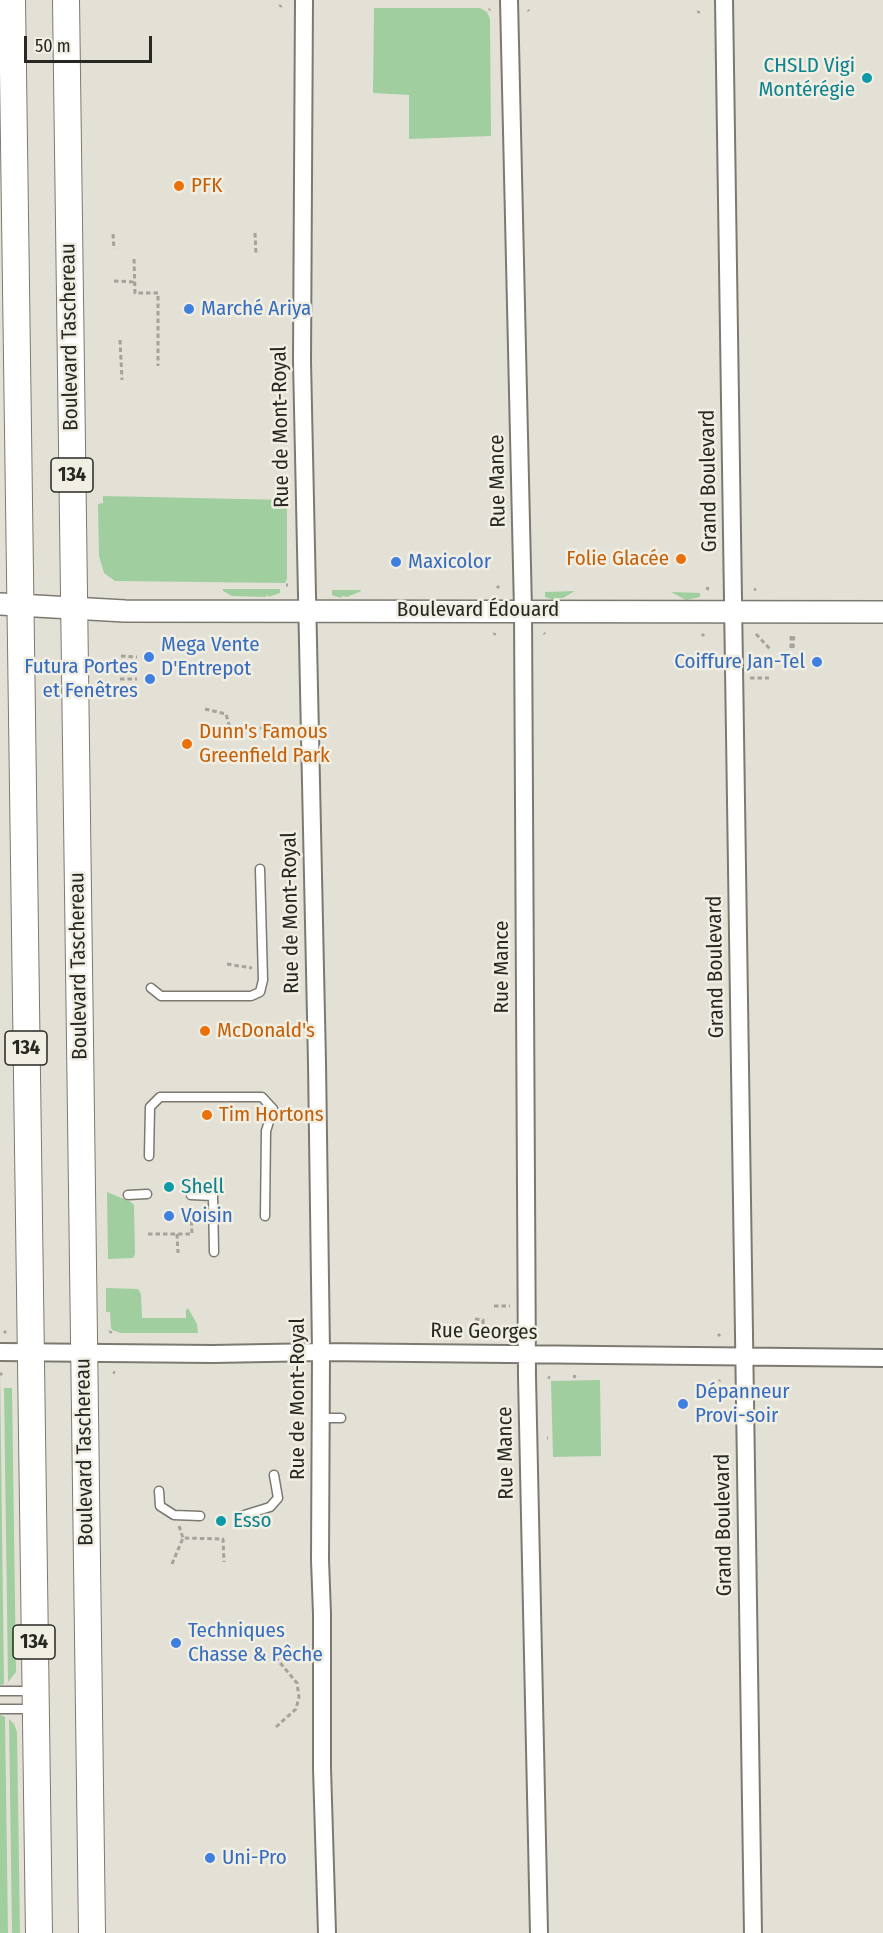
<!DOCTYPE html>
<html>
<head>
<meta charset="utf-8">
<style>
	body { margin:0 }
	#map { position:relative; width:883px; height:1933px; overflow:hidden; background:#e3e1d6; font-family:"Fira Sans Condensed",sans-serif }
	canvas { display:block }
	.scale { position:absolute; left:24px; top:36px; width:128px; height:27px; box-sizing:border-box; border:3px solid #282723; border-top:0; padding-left:8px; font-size:18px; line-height:21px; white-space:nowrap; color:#282723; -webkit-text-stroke:4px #f1eee3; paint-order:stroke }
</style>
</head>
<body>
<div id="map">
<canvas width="883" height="1933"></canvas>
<div class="scale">50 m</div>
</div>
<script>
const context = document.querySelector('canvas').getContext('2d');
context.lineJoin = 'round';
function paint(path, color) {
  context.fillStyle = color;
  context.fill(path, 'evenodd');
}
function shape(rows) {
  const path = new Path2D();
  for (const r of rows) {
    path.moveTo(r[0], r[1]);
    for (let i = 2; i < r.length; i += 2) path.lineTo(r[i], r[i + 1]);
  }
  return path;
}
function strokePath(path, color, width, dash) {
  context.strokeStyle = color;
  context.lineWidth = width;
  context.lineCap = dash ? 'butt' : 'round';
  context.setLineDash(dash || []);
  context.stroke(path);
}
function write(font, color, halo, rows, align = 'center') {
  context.font = font + ' "Fira Sans Condensed",sans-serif';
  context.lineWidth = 5;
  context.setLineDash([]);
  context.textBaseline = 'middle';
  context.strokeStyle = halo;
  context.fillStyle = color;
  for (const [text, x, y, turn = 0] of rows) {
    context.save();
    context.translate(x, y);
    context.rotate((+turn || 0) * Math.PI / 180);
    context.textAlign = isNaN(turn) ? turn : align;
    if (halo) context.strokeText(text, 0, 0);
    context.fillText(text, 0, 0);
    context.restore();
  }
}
const green = shape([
	[374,8,480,8,487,12,490,19,491,136,409,139,409,95,373,93],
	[103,496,287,500,287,579,285,583,115,581,104,573,99,556,98,504,103,503],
	[223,589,280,589,280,593,268,597,268,595,265,597,232,596,223,591],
	[332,590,361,590,361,591,347,597,342,596,341,598,332,595],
	[575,591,563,598,555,598,555,600,545,597,545,592],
	[671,592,700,593,700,597,686,600],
	[107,1192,131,1202,134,1205,135,1254,133,1258,108,1259],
	[106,1288,138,1289,141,1294,142,1318,186,1318,186,1310,188,1308,197,1324,198,1333,121,1333,112,1330,111,1327,110,1312,106,1312],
	[0,1367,4,1684,1,1685,0,1685],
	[600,1380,601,1456,553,1457,551,1381],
	[4,1388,12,1388,16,1672,8,1682],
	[0,1715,5,1717,8,1933,0,1933],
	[9,1719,14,1724,17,1732,20,1933,12,1933]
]);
const path = shape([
	[280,7,281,5],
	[489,10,490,9],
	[528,10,529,11],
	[698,13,699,11],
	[255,233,256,255],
	[113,234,114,249],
	[134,259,135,293,158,293,158,366],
	[114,281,135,282],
	[120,340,122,380],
	[286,585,288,585],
	[497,586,499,588],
	[706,588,709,589],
	[754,590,756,589],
	[544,633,545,634],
	[756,634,770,649],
	[494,635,495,633],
	[702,636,704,634],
	[791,648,791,633],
	[793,648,794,633],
	[121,656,137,657],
	[750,678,769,678],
	[120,679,137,679],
	[205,709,226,714,230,728,225,736],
	[230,728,269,728],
	[227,964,252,968],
	[148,1234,192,1234,191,1207],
	[177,1234,178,1253],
	[494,1306,510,1306],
	[475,1319,483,1320,483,1328,490,1328,489,1337],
	[4,1331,6,1333],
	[110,1333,111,1331],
	[718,1334,720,1336],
	[113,1372,115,1373],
	[0,1375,2,1373],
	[299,1376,300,1375],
	[548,1377,550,1378],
	[574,1378,575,1375],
	[719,1381,720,1380],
	[547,1438,548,1438],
	[179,1526,183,1538],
	[172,1564,183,1538,223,1539,224,1562],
	[276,1727,296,1709,299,1697,297,1683,277,1659]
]);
const service = shape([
	[151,988,161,996,251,996,260,992,263,980,260,869],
	[149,1156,150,1107,160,1097,262,1097,273,1109,266,1131,265,1216],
	[128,1195,147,1194],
	[191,1195,213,1196,214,1252],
	[321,1418,341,1418],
	[159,1491,160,1506,174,1515,200,1516],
	[241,1516,270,1507,278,1498,274,1475],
	[0,1691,32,1691],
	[0,1709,33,1709]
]);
const minor = shape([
	[304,0,302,361,317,1063,321,1352,320,1560,322,1614,322,1768,327,1933],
	[509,0,523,610,527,1377,539,1933],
	[724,0,753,1933],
	[0,1352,212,1354,321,1352,883,1358]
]);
const tertiary = shape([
	[0,604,125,611,883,612]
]);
const primary = shape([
	[12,0,39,1933],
	[66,0,92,1933]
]);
const markers = [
	[867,78,6,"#0f9aa8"],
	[179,186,6,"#e8710a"],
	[189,309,6,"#3f7fe0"],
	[681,559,6,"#e8710a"],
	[396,562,6,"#3f7fe0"],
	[149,657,6,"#3f7fe0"],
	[817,662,6,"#3f7fe0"],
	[150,679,6,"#3f7fe0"],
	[187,744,6,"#e8710a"],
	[205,1031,6,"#e8710a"],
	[207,1115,6,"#e8710a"],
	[169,1187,6,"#0f9aa8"],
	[169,1216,6,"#3f7fe0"],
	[683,1404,6,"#3f7fe0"],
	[221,1521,6,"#0f9aa8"],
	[176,1643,6,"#3f7fe0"],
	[210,1858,6,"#3f7fe0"]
];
const shields = [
	[72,475,42],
	[26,1048,42],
	[34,1642,42]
];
const shieldNames = [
	["134",72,475],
	["134",26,1048],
	["134",34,1642]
];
const cultureNames = [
	["CHSLD Vigi",855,66,"right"],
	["Montérégie",855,90,"right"],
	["Shell",181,1187],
	["Esso",233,1521]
];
const foodNames = [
	["PFK",191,186],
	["Folie Glacée",669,559,"right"],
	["Dunn's Famous",199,732],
	["Greenfield Park",199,756],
	["McDonald's",217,1031],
	["Tim Hortons",219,1115]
];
const shopNames = [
	["Marché Ariya",201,309],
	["Maxicolor",408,562],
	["Mega Vente",161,645],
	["D'Entrepot",161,669],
	["Coiffure Jan-Tel",805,662,"right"],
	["Futura Portes",138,667,"right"],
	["et Fenêtres",138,691,"right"],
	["Voisin",181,1216],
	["Dépanneur",695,1392],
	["Provi-soir",695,1416],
	["Techniques",188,1631],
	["Chasse & Pêche",188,1655],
	["Uni-Pro",222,1858]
];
const streetNames = [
	["Boulevard Taschereau",70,337,-91],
	["Rue de Mont-Royal",281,427,-91],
	["Rue Mance",498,481,-91],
	["Grand Boulevard",709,481,-91],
	["Boulevard Édouard",478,610],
	["Rue de Mont-Royal",291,913,-91],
	["Boulevard Taschereau",79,966,-91],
	["Rue Mance",502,967,-90],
	["Grand Boulevard",716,967,-91],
	["Rue Georges",484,1332,1],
	["Rue de Mont-Royal",298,1399,-90],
	["Boulevard Taschereau",85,1452,-91],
	["Rue Mance",506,1453,-91],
	["Grand Boulevard",724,1525,-91]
];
paint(green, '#a0ce9e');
strokePath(service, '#7c7a70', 11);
strokePath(minor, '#7c7a70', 20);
strokePath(tertiary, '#7c7a70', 24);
strokePath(primary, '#7c7a70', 28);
strokePath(path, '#a4a29a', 3, [4.5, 3]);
strokePath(service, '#fff', 8);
strokePath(minor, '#fff', 16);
strokePath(tertiary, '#fff', 21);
strokePath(primary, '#fff', 26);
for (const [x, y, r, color] of markers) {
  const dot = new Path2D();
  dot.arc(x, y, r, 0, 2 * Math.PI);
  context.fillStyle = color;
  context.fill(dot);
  strokePath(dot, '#f1eee3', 2);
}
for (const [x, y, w] of shields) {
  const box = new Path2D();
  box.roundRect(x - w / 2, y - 17, w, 34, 4.5);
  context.fillStyle = '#f1eee3';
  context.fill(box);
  strokePath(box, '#282723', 1.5);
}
write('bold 20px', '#282723', null, shieldNames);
write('21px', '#0d838f', '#f1eee3', cultureNames, 'left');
write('21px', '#c56008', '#f1eee3', foodNames, 'left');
write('21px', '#366cbe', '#f1eee3', shopNames, 'left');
write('21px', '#282723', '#f1eee3', streetNames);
</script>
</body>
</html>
